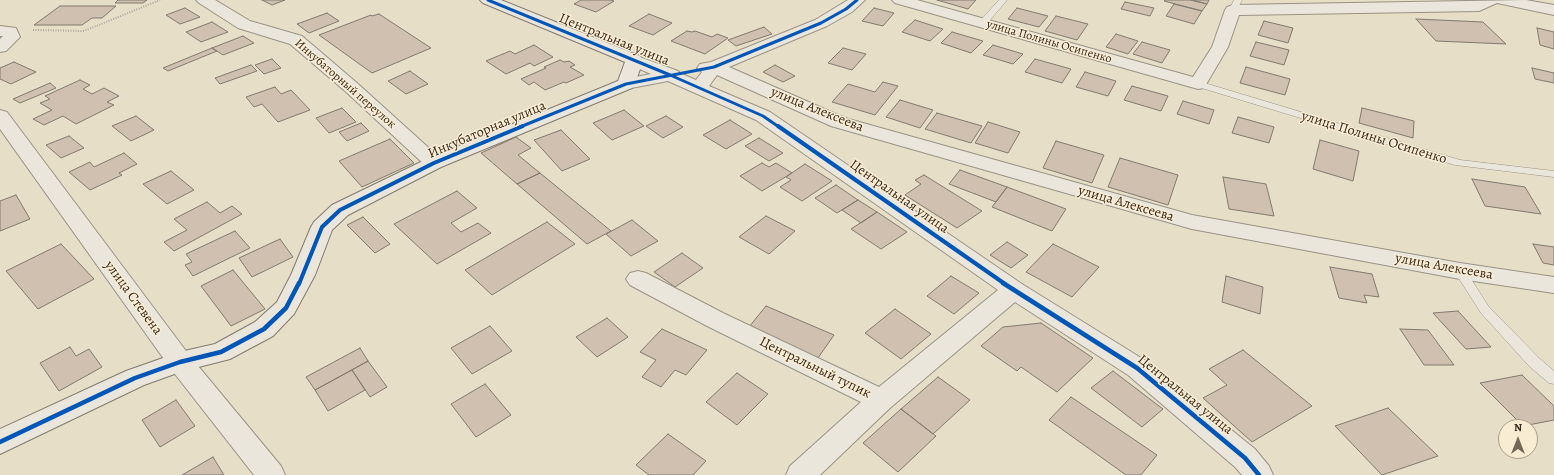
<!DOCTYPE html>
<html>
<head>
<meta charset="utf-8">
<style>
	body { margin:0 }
	#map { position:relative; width:1554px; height:475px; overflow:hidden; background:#e7dec8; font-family:Alegreya,serif }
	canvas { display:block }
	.north { position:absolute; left:1498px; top:419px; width:40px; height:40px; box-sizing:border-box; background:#f8edd3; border:1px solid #ab9e8a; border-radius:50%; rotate:0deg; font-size:11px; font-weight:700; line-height:16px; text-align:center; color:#37271c }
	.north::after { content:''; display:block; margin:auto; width:14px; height:18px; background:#756758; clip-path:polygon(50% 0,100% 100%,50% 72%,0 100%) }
</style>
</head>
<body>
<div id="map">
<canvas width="1554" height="475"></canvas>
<div class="north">N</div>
</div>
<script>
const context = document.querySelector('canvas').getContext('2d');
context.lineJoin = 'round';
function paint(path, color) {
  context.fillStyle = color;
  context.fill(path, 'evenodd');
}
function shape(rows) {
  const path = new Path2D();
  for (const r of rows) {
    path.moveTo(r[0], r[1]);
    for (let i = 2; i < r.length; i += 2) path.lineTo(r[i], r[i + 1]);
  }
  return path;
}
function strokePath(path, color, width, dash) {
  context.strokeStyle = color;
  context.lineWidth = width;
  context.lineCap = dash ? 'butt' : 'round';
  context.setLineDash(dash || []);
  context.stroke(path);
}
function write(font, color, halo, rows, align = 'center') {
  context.font = font + ' Alegreya,serif';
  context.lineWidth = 3;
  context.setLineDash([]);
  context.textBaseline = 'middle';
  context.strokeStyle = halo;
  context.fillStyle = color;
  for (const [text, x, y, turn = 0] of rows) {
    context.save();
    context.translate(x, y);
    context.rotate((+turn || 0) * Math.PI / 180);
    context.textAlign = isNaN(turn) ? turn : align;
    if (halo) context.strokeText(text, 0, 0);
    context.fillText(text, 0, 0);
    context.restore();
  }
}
const building = shape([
	[118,0,147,0,143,3,115,3,118,0],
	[262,0,285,0,272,5,262,0],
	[581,0,610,0,614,1,596,12,574,4,581,0],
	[937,0,976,0,968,9,937,0],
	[1165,0,1191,0,1207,4,1202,11,1164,1,1165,0],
	[1191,0,1209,0,1207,4,1191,0],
	[1125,2,1154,8,1150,16,1121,9,1125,2],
	[1174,4,1202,11,1194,24,1166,16,1174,4],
	[60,6,116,6,102,18,92,18,82,25,34,25,60,6],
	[185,8,200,17,180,24,166,15,185,8],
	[874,8,894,13,883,26,862,21,874,8],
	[1017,8,1048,16,1039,27,1008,19,1017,8],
	[327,13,339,21,309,33,297,24,327,13],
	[379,14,431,48,372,73,319,35,371,15,372,16,379,14],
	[649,14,672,23,653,35,629,26,649,14],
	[1056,16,1088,24,1077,40,1045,31,1056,16],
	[1416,19,1483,22,1506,44,1436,41,1416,19],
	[915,20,943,29,930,41,902,32,915,20],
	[1264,21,1293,28,1288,43,1258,35,1264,21],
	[212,22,228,32,201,42,186,32,212,22],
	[764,27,772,34,736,46,728,40,764,27],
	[1537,28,1554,32,1554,49,1540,45,1537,28],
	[687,31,692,32,695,31,712,37,717,34,728,38,705,54,671,41,687,31],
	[952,32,983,41,971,53,941,43,952,32],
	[1116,34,1138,41,1128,54,1106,47,1116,34],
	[243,36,254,43,223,55,212,48,243,36],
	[1142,42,1170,50,1162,63,1133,54,1142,42],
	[1256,42,1289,50,1284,65,1250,56,1256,42],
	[534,45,553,57,534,66,530,63,506,74,486,61,510,51,515,54,534,45],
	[993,45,1023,54,1013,64,983,55,993,45],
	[212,48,217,51,168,71,163,68,212,48],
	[843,48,866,54,852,70,828,63,843,48],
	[272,59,281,68,264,74,255,65,272,59],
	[1035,59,1071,69,1062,83,1025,72,1035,59],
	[560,60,564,62,569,61,575,65,570,67,584,75,566,83,564,82,545,90,534,82,529,85,521,79,546,68,544,67,560,60],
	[14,62,36,72,11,84,0,79,0,68,14,62],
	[251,65,257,71,220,84,215,78,251,65],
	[775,65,795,76,783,82,763,72,775,65],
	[1246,67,1290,79,1285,95,1240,83,1246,67],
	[1532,68,1554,73,1554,83,1535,79,1532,68],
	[410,71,428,84,406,94,388,81,410,71],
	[1085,72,1116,81,1108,96,1076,87,1085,72],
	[80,80,90,85,83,89,92,94,104,88,119,96,107,102,114,105,76,124,63,116,44,125,33,119,52,110,40,103,50,99,45,96,80,80],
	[883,82,898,86,875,115,832,102,848,84,875,92,883,82],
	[50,83,56,88,20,103,13,99,50,83],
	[1132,86,1168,96,1161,111,1124,100,1132,86],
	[275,87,281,94,291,90,310,110,278,122,262,104,254,107,246,97,275,87],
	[900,100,933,110,920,128,886,117,900,100],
	[1183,101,1214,110,1209,124,1177,114,1183,101],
	[342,108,356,122,329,133,316,118,342,108],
	[1362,108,1414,121,1413,138,1359,123,1362,108],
	[624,110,644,126,612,140,593,123,624,110],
	[937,113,982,126,971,143,925,129,937,113],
	[136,116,154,130,131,141,112,126,136,116],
	[666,116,683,127,663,138,646,126,666,116],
	[1238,117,1274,127,1269,143,1232,133,1238,117],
	[730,120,752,134,726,149,703,135,730,120],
	[988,122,1020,132,1008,153,975,143,988,122],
	[361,123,369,131,347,141,339,132,361,123],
	[561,130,590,159,562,171,534,140,561,130],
	[69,136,84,148,61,158,46,145,69,136],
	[516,137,531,148,518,155,540,173,517,184,481,153,516,137],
	[759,138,783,153,769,161,745,146,759,138],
	[390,139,414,163,362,187,339,161,390,139],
	[1320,140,1359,151,1353,181,1313,169,1320,140],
	[1056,141,1104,155,1092,183,1043,168,1056,141],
	[124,153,137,164,119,173,122,175,90,190,69,172,90,162,94,167,124,153],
	[1120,158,1178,175,1168,205,1108,187,1120,158],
	[762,163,769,167,776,163,792,173,762,191,740,176,762,163],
	[805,164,832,181,802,201,780,187,791,180,786,177,805,164],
	[960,170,1007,187,996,202,949,184,960,170],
	[171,171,194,190,167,204,143,184,171,171],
	[540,173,611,231,587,244,517,184,540,173],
	[924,175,982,211,957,228,905,195,921,184,915,180,924,175],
	[1223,177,1266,184,1274,216,1229,209,1223,177],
	[1472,179,1525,187,1541,214,1485,206,1472,179],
	[836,185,858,200,837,213,815,198,836,185],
	[1007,187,1066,209,1052,231,992,207,1007,187],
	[457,191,477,208,451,223,461,232,478,223,491,233,437,264,394,224,457,191],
	[16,195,30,219,0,231,0,201,16,195],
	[858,200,877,212,861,223,842,210,858,200],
	[207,202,220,213,232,206,242,214,174,251,164,242,187,230,174,219,207,202],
	[877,212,907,232,881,249,851,229,877,212],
	[766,216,795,231,769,254,739,237,766,216],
	[363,217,390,244,375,253,347,225,363,217],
	[632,220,658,241,631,256,606,234,632,220],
	[547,222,575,244,492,295,465,270,547,222],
	[235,231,250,248,193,276,185,265,192,262,186,254,235,231],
	[280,239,293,257,252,277,239,258,280,239],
	[1007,242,1028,255,1011,268,990,255,1007,242],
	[61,244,94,279,38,309,6,271,61,244],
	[1053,244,1099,267,1072,297,1026,272,1053,244],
	[1533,244,1554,247,1554,265,1543,263,1533,244],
	[682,253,703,268,675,287,654,272,682,253],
	[1330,267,1372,274,1379,297,1364,295,1367,303,1339,298,1330,267],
	[233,270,265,309,231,326,201,286,233,270],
	[951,276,979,293,954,314,927,296,951,276],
	[1226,276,1263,287,1260,314,1222,302,1226,276],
	[766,306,834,335,818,358,749,327,766,306],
	[895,309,931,334,901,359,865,333,895,309],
	[1458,311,1491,347,1466,349,1433,313,1458,311],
	[607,318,628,337,597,357,576,337,607,318],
	[1041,323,1093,358,1057,392,1021,367,1017,371,981,346,1003,327,1041,323],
	[490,326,512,351,472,374,451,348,490,326],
	[662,329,707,350,686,375,675,370,661,387,642,377,656,360,640,352,662,329],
	[1400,329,1428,330,1454,365,1424,365,1400,329],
	[70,347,76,356,89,349,102,367,59,391,40,363,70,347],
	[360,348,368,361,315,390,306,377,360,348],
	[1243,350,1312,406,1252,442,1203,398,1227,385,1209,369,1243,350],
	[368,361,387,387,370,397,352,370,368,361],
	[352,370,365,390,328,411,315,390,352,370],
	[1113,371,1163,409,1142,427,1091,388,1113,371],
	[737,373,768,394,737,425,706,402,737,373],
	[1522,375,1554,406,1554,420,1523,426,1480,383,1522,375],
	[938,377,970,400,933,434,901,409,938,377],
	[485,384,511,415,476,437,451,404,485,384],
	[1071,397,1157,455,1141,475,1126,475,1049,420,1071,397],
	[176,400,195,426,160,447,142,420,176,400],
	[1388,408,1438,456,1382,475,1335,426,1388,408],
	[901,409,936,436,898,472,863,443,901,409],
	[668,434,706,461,693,475,649,475,636,465,668,434],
	[213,457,224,475,182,475,213,457]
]);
const path = shape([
	[33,30,84,31,160,0]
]);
const lane = shape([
	[999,0,1007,0,986,25,980,25,980,21,999,0],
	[1234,0,1242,0,1236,12,1233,12,1229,10,1234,0],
	[1198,81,1460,160,1554,171,1554,177,1455,165,1195,86,1194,84,1195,82,1198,81],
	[1460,267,1464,268,1489,307,1540,359,1554,371,1554,384,1549,383,1530,367,1481,313,1454,271,1456,268,1460,267]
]);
const street = shape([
	[196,0,215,0,250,21,302,36,357,83,441,159,444,163,441,167,434,169,427,167,345,91,290,44,238,28,199,3,196,0],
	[848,0,865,0,852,12,827,26,729,67,845,118,1192,215,1460,263,1554,277,1554,293,1460,279,1192,229,831,126,717,75,709,86,770,112,1022,284,1146,361,1255,449,1269,466,1273,475,1242,475,1235,467,1128,375,1015,302,890,408,820,475,786,475,790,466,861,402,707,326,630,285,626,279,630,273,638,271,646,273,725,314,879,387,998,290,756,120,668,81,626,89,620,88,617,84,620,80,651,74,628,64,625,60,628,56,634,55,678,71,680,73,696,80,702,72,697,68,700,64,711,62,815,20,848,0],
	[892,0,917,0,1193,77,1212,47,1225,10,1227,7,1233,5,1526,0,1554,5,1554,15,1497,3,1479,11,1239,15,1228,47,1204,88,1198,89,895,3,892,0],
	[0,26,16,28,20,37,6,51,0,52,0,39,3,36,0,36,0,26],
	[0,110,7,112,189,355,281,466,285,475,254,475,171,369,0,129,0,110]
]);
const secondary = shape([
	[480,0,501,0,640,56,643,60,635,84,632,88,441,167,348,215,332,230,315,275,294,314,273,336,230,359,183,371,144,385,0,454,0,429,126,371,180,352,215,344,255,322,277,302,291,275,311,227,314,222,332,205,427,159,618,81,625,62,483,3,480,0]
]);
const cyclewayFar2 = shape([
	[488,0,670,75,763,116,779,127],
	[520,127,626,84,714,67,821,23,846,9,857,0]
]);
const cyclewayFar1 = shape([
	[778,126,1005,284],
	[299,284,322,227,340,210,434,163,523,126]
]);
const cycleway = shape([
	[1003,283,1137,368,1245,458,1259,475],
	[0,442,135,378,180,362,221,352,264,329,286,308,299,283]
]);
const farStreetnames = [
	["улица Полины Осипенко",1049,42,16],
	["Инкубаторный переулок",345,84,41]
];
const streetNames = [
	["Центральная улица",614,40,22],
	["улица Алексеева",817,110,22],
	["Инкубаторная улица",487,130,-23],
	["улица Полины Осипенко",1374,138,17],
	["Центральная улица",899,197,35],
	["улица Алексеева",1126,204,16],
	["улица Алексеева",1444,267,10],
	["улица Стевена",133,298,54],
	["Центральный тупик",815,368,26],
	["Центральная улица",1185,395,39]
];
paint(building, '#cfc0b0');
strokePath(building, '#817a6e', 1);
strokePath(lane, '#9a9385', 1);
strokePath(street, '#9a9385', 2);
strokePath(secondary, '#817a6e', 2);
strokePath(path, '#aba69d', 2, [1, 1.5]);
paint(lane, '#ebe6dc');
paint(street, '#ebe6dc');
paint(secondary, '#ebe6dc');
strokePath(cyclewayFar2, '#0057b8', 3);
strokePath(cyclewayFar1, '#0057b8', 4);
strokePath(cycleway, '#0057b8', 4.5);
write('12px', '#37271c', '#f8edd3', farStreetnames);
write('14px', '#37271c', '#f8edd3', streetNames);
</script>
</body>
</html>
